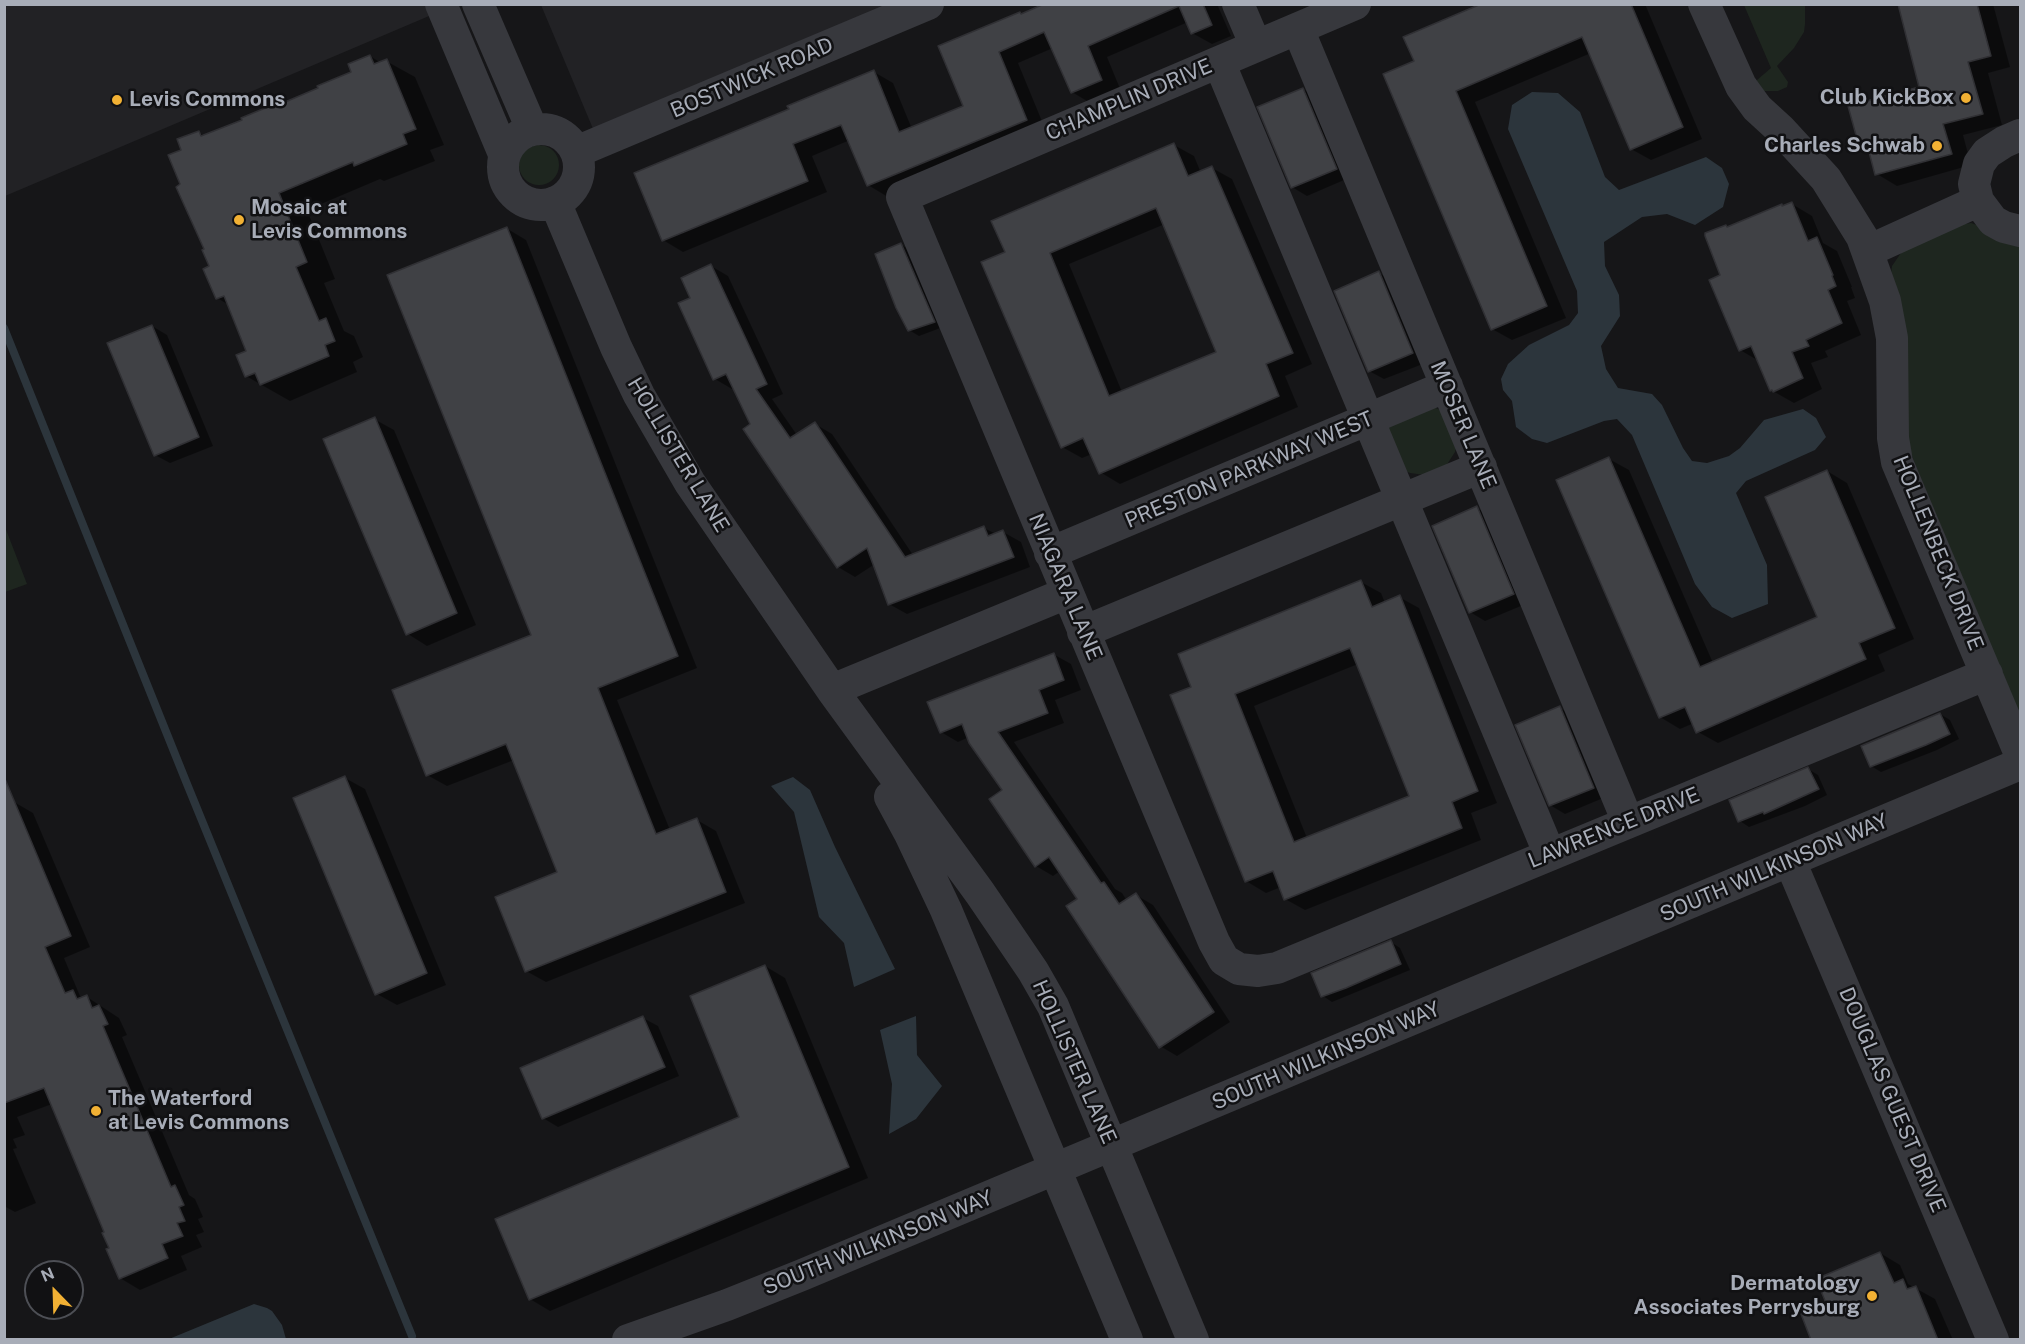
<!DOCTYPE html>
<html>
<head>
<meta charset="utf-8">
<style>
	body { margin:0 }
	#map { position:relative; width:2025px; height:1344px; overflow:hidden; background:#161618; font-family:"Public Sans",sans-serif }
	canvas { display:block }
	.frame { position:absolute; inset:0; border:6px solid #a8adb8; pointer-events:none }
	.north { position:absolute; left:24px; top:1260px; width:60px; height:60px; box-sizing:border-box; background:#111113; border:2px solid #4d4f55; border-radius:50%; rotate:337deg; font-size:16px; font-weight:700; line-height:24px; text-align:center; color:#a8adb8 }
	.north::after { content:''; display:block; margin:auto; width:21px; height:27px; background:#f2b134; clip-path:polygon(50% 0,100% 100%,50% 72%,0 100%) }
</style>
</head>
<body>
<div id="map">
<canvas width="2025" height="1344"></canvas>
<div class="frame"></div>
<div class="north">N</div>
</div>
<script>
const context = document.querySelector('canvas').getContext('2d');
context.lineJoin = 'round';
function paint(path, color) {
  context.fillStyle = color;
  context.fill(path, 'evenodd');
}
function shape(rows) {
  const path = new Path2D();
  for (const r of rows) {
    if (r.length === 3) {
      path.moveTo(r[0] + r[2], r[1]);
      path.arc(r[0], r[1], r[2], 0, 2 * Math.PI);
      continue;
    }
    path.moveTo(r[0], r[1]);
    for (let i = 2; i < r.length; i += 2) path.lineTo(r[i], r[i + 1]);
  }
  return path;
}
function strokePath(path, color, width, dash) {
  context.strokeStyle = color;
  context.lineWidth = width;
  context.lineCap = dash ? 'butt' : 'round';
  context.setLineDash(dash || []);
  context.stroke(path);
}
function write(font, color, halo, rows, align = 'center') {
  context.font = font + ' "Public Sans",sans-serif';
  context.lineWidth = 5;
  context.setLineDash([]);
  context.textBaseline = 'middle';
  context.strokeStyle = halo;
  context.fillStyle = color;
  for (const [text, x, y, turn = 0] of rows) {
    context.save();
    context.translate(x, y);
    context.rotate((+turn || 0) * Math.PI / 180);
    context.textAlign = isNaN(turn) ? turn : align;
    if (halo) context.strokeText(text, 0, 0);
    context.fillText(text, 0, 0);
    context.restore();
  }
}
const built = shape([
	[5,5,455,5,5,196],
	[541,5,928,5,599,143]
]);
const green = shape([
	[1744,5,1805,5,1805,24,1804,32,1794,48,1777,66,1788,82,1787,87,1778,91,1764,91,1757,84,1757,80,1771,68],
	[539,165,20],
	[1971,223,2020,241,2020,716,1915,464,1910,450,1907,437,1907,354,1891,274,1892,266,1903,250,1964,224],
	[1433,407,1441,410,1457,445,1455,452,1446,466,1425,475,1410,473,1403,470,1388,429,1391,422],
	[5,527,27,584,5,592,4,592]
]);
const water = shape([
	[1532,92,1558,93,1580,112,1605,177,1619,190,1706,157,1722,168,1729,184,1723,207,1695,225,1667,214,1642,217,1604,242,1605,266,1619,295,1620,316,1601,346,1606,369,1618,388,1652,394,1662,405,1683,448,1692,461,1707,463,1729,456,1740,448,1764,420,1803,409,1816,418,1826,437,1815,450,1746,481,1736,493,1767,565,1768,604,1732,618,1712,607,1695,584,1632,435,1617,419,1604,421,1547,443,1532,439,1516,427,1512,401,1503,390,1501,379,1508,364,1529,345,1569,325,1578,313,1577,291,1508,129,1512,105],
	[793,777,810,790,835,847,895,969,854,987,844,943,819,917,794,812,771,786],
	[916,1016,917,1055,942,1086,916,1119,889,1134,892,1084,880,1030],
	[254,1304,267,1308,272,1311,282,1325,286,1339,169,1339]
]);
const shadow = shape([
	[1047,4,1217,4,1231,36,1212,44,1192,33,1188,22,1107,57,1121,91,1092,104,1072,92,1053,48,1018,63,1046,131,888,197,868,185,850,140,812,156,827,192,683,252,663,240,791,110,874,72,893,83,912,129,965,107,1020,13,1023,15],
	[1485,4,1645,4,1702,139,1651,160,1631,149,1591,53,1475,102,1566,318,1512,340,1492,329,1415,62],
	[1899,4,1993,4,2010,67,1988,73,2002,125,1963,135,1971,165,1897,186,1877,174,1871,151,1860,145,1921,88],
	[370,56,381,63,386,61,415,77,444,145,430,150,435,161,384,181,380,179,307,210,335,279,324,283,344,331,354,336,363,357,353,362,357,372,290,401,246,376,248,352,229,305,217,298,211,267,182,185,183,150,198,132,205,136,272,109,353,73],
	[1303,89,1318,98,1351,177,1307,196,1292,187],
	[1174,145,1194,156,1201,173,1212,168,1232,179,1312,364,1285,376,1298,407,1120,484,1100,472,1092,454,1082,458,1062,447,1007,253],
	[1165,224,1218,353,1122,392,1069,264],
	[1792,204,1812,216,1823,243,1837,251,1852,287,1851,287,1855,298,1847,301,1861,335,1825,351,1828,357,1811,363,1822,389,1794,403,1771,390,1759,361,1740,350,1722,276,1726,226,1729,228],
	[506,228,526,240,697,668,617,700,670,830,697,820,716,831,745,903,546,982,526,971,559,873,514,760,447,786,427,775,533,636],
	[900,244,910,250,943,327,919,336,909,330],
	[711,266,728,276,783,394,772,399,797,435,815,424,832,434,913,555,984,528,996,534,1003,532,1021,542,1030,567,907,614,889,604,875,564,855,577,838,567,752,424,735,388,732,389,715,379,692,298],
	[1379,273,1394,282,1428,362,1384,379,1369,371],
	[152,326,167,335,213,446,170,463,155,455],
	[374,419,394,430,476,625,427,646,408,634],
	[1609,459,1629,470,1713,663,1819,617,1827,471,1847,483,1914,639,1878,655,1885,671,1718,743,1698,732,1694,723,1680,729,1660,717],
	[1477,508,1492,517,1528,603,1485,621,1470,612],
	[1361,582,1381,593,1385,603,1399,597,1419,608,1497,803,1471,813,1481,840,1305,910,1285,899,1281,887,1266,893,1246,881,1193,687],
	[1358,664,1411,797,1307,838,1254,706],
	[1053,654,1071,664,1081,690,1055,700,1064,723,1014,742,1115,889,1122,893,1127,901,1136,895,1153,905,1230,1022,1177,1056,1160,1046,1079,900,1060,871,1053,876,1036,866,1004,791,967,738,958,742,941,732],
	[1560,708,1575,717,1608,796,1565,814,1550,805],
	[1940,714,1950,720,1959,739,1937,750,1881,772,1871,766],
	[1808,769,1818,775,1827,795,1805,806,1749,827,1740,821],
	[345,778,365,789,446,985,397,1005,377,994],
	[14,802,33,813,90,947,64,958,80,996,84,998,87,997,119,1018,127,1035,122,1037,189,1195,195,1199,203,1217,198,1219,204,1232,196,1235,202,1247,181,1256,187,1270,140,1290,120,1278,106,1233,52,1104,17,1117,25,1135,13,1139,17,1148,13,1149,36,1203,15,1212,4,1206,4,806],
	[1391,942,1400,948,1410,970,1332,1002,1323,996],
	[765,966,785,978,868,1178,550,1311,530,1299,741,1118],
	[643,1018,658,1026,679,1076,558,1127,543,1118],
	[1880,1253,1900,1265,1908,1284,1935,1299,1953,1340,1813,1340,1828,1304]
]);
const stream = shape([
	[4,328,185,779,412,1336]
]);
const building = shape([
	[1044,4,1203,4,1212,25,1191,34,1179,6,1088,46,1102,80,1071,93,1044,32,999,52,1027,120,867,186,841,125,793,144,808,181,662,241,634,173,789,109,787,106,874,70,899,132,963,106,938,46,1020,12,1021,14,1044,4],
	[1481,4,1631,4,1683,127,1630,150,1582,37,1456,91,1547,306,1491,330,1383,74,1414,61,1403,37,1481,4],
	[1898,4,1977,4,1991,56,1968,62,1983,114,1943,124,1952,154,1875,175,1867,144,1859,146,1848,106,1919,87,1898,4],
	[370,55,374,64,387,59,416,129,403,134,407,144,354,166,353,162,279,193,307,262,296,267,319,321,326,318,335,341,325,345,329,356,260,385,255,373,245,377,236,355,246,351,224,296,216,299,203,269,209,266,202,250,204,249,176,187,180,184,168,155,181,150,177,139,199,131,201,136,242,120,241,118,270,106,271,108,318,88,317,86,351,72,348,64,370,55],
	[1303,88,1337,169,1291,188,1257,107,1303,88],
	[1174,143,1188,176,1212,166,1293,353,1266,364,1279,396,1099,474,1083,438,1061,448,981,262,1005,252,991,221,1174,143],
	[1156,208,1216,352,1109,396,1050,253,1156,208],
	[1792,202,1808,241,1817,237,1833,275,1832,276,1836,286,1828,290,1842,323,1806,340,1809,346,1792,352,1803,378,1773,392,1772,390,1770,391,1751,346,1739,351,1709,280,1720,275,1705,236,1705,233,1726,225,1727,227,1782,204,1782,206,1792,202],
	[507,227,678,656,598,688,656,834,697,818,726,892,525,972,495,897,557,872,506,744,426,776,392,690,531,635,387,275,507,227],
	[901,243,935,322,908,331,896,308,875,254,901,243],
	[711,264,767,384,756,389,790,438,815,422,905,557,984,526,988,536,1003,530,1014,557,888,605,867,548,837,568,743,429,750,424,726,374,713,380,678,303,690,298,681,278,711,264],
	[1379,271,1413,353,1368,372,1334,291,1379,271],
	[152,325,199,437,154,456,107,343,152,325],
	[375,417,457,613,406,635,323,439,375,417],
	[1609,457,1700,667,1817,617,1765,497,1827,470,1895,628,1859,643,1866,659,1696,733,1685,707,1659,718,1556,480,1609,457],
	[1477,506,1514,594,1469,613,1432,526,1477,506],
	[1361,580,1372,607,1400,595,1478,791,1452,802,1462,828,1284,900,1273,871,1245,882,1170,695,1191,687,1178,654,1361,580],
	[1350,648,1409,796,1294,842,1235,694,1350,648],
	[1054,653,1064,680,1039,690,1048,713,998,732,1101,883,1104,882,1119,904,1136,893,1214,1012,1159,1048,1066,906,1077,899,1049,857,1035,867,989,799,1002,790,969,743,962,724,940,733,927,702,1054,653],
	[1560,706,1594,788,1549,806,1515,725,1560,706],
	[1940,713,1950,734,1926,745,1870,767,1861,746,1940,713],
	[1808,767,1819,789,1764,814,1763,812,1738,822,1729,800,1808,767],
	[345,776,427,973,375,995,293,798,345,776],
	[5,779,71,936,45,947,65,993,73,990,77,999,87,995,92,1008,99,1005,108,1024,103,1026,171,1187,175,1185,184,1205,179,1207,185,1221,177,1223,183,1236,162,1244,168,1258,119,1279,106,1249,109,1248,102,1233,104,1232,44,1088,4,1103,5,779],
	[1391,940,1401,964,1346,988,1321,997,1311,973,1391,940],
	[765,965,849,1167,529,1300,495,1219,739,1117,690,996,765,965],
	[643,1016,665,1067,542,1119,520,1068,643,1016],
	[1880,1252,1894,1283,1903,1279,1907,1289,1916,1286,1938,1340,1811,1340,1801,1314,1826,1303,1816,1279,1880,1252]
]);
const street = shape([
	[441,4,504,154],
	[478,4,532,129],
	[1238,4,1256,46],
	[1355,4,902,197,1214,942,1224,960,1239,969,1258,971,1277,968,1987,674],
	[1704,4,1741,86,1757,108,1781,130,1826,179,1862,237,1885,301,1892,338,1893,438,1897,462,2020,754],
	[1298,29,1628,822],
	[1219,62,1550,855],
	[541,167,38],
	[2020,135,2004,142,1987,153,1979,164,1974,184,1978,201,1993,221,2004,227,2020,231],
	[576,152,928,4],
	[555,202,616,347,639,395,690,483,832,690,980,893,1033,971,1053,1006,1193,1340],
	[1868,251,1978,201],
	[1050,553,1447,386],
	[1083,632,1481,467],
	[832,690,1067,593],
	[890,797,910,834,946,910,1127,1340],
	[1790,861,1993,1340],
	[628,1340,727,1305,802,1275,2020,764]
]);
const markers = [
	[1966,98,6,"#f2b134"],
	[117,100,6,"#f2b134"],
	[1937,146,6,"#f2b134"],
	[239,220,6,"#f2b134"],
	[96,1111,6,"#f2b134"],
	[1872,1296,6,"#f2b134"]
];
const streetNames = [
	["BOSTWICK ROAD",752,78,-23],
	["CHAMPLIN DRIVE",1129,100,-23],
	["MOSER LANE",1463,425,67],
	["HOLLISTER LANE",678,455,59],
	["PRESTON PARKWAY WEST",1249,470,-23],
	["HOLLENBECK DRIVE",1938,553,68],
	["NIAGARA LANE",1065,587,67],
	["LAWRENCE DRIVE",1614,828,-22],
	["SOUTH WILKINSON WAY",1774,868,-23],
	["SOUTH WILKINSON WAY",1326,1056,-23],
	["HOLLISTER LANE",1074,1062,66],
	["DOUGLAS GUEST DRIVE",1892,1100,67],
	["SOUTH WILKINSON WAY",878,1243,-22]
];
const poiNames = [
	["Club KickBox",1954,98],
	["Levis Commons",129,100,"left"],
	["Charles Schwab",1925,146],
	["Mosaic at",251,208,"left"],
	["Levis Commons",251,232,"left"],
	["The Waterford",108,1099,"left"],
	["at Levis Commons",108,1123,"left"],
	["Dermatology",1860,1284],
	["Associates Perrysburg",1860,1308]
];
paint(built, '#222225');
paint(green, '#1e261f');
paint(water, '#2c353c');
paint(shadow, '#0007');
strokePath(stream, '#2c353c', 8);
paint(building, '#404145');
strokePath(building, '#303034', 1.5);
strokePath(street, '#37383d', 32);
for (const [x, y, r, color] of markers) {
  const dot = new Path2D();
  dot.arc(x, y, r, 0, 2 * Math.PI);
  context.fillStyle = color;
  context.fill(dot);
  strokePath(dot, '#111113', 2);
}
write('21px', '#a8adb8', '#111113', streetNames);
write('bold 21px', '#a8adb8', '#111113', poiNames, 'right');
</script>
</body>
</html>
